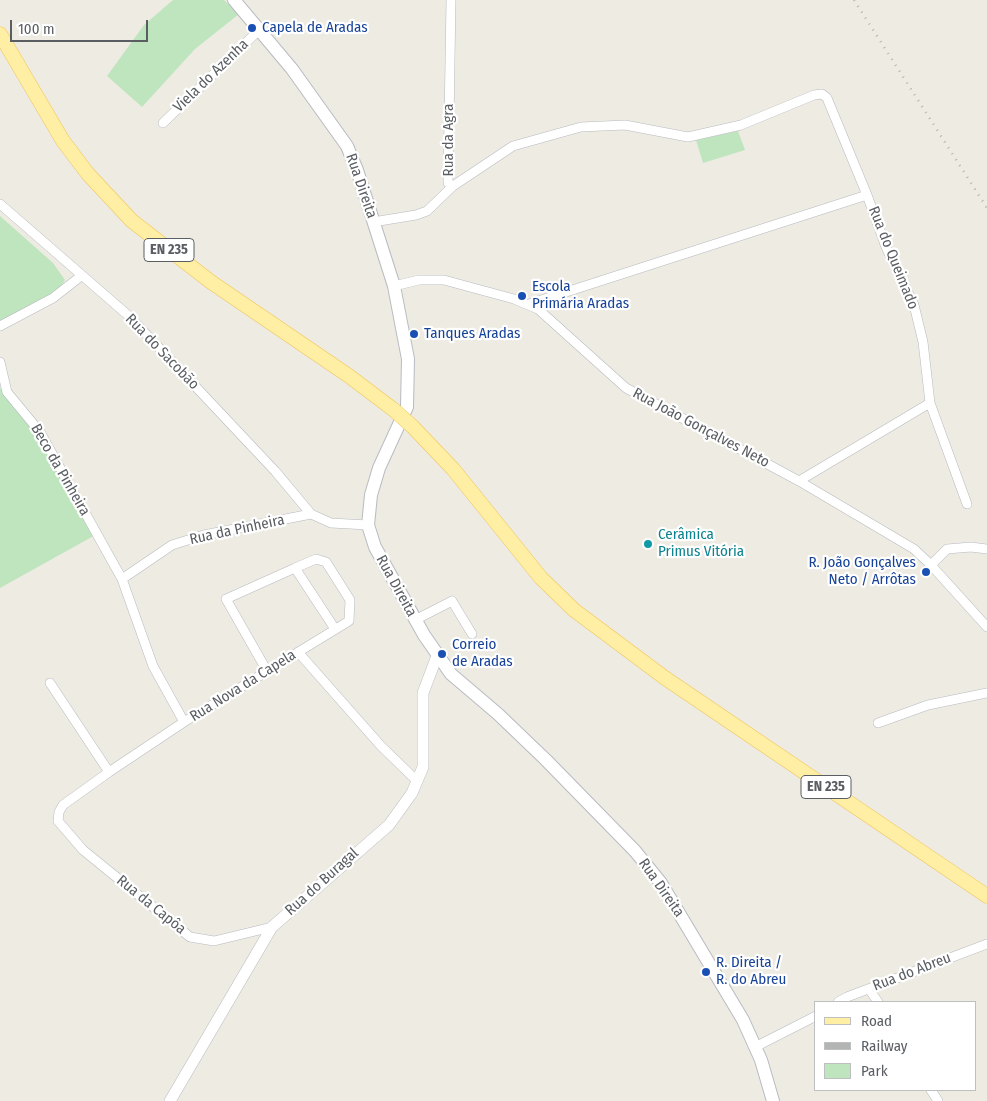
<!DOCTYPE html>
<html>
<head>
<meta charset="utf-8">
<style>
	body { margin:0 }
	#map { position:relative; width:987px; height:1101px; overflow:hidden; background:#edebe2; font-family:"Fira Sans Condensed",sans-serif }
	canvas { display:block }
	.legend { position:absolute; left:814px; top:1001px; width:162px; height:90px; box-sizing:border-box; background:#fff; border:1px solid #bdbfc1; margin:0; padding:6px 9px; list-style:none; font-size:15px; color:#5a5e63 }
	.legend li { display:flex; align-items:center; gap:10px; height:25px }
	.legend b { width:25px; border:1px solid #bdbfc1 }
	.scale { position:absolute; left:10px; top:20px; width:138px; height:22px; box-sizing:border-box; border:2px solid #5a5e63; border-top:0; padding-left:6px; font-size:15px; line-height:18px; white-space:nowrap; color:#5a5e63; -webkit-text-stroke:4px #fff; paint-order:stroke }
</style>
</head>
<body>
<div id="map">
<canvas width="987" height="1101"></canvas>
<ul class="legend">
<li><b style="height:6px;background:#ffefa5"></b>Road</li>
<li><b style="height:6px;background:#b3b4b4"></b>Railway</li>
<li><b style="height:14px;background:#bfe5be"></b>Park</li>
</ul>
<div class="scale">100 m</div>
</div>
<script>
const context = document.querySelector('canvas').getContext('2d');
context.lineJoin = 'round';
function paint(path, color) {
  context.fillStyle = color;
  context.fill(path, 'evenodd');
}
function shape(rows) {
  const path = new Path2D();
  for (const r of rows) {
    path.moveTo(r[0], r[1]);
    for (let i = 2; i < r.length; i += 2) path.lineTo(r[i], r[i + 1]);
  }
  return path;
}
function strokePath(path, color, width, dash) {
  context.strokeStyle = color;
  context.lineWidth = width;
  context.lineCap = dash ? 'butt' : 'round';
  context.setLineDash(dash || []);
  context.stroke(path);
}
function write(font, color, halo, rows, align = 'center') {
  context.font = font + ' "Fira Sans Condensed",sans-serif';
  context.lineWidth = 4.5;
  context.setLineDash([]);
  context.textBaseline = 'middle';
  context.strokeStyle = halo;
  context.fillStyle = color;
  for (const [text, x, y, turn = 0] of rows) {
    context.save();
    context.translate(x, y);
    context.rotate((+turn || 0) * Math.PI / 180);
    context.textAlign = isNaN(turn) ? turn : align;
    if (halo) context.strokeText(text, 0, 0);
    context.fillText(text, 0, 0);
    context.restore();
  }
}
const green = shape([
	[173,0,224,0,239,14,195,49,142,107,107,76,144,25],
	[738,131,745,150,703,163,696,140],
	[0,216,53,263,65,280,53,298,0,326],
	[0,388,23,410,97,534,0,588]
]);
const minor = shape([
	[451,0,448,183,453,186],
	[163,123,259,30],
	[0,204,130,317,275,471,311,514],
	[373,222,416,215,427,211,453,186,513,146,581,127,625,125,688,137,741,125,814,95,822,94,827,98,867,195],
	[394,286,419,280,444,280,514,299,538,309,626,388,799,481,914,549,931,565,987,627],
	[529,304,867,195,886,247,914,305,923,342,930,403,799,481],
	[0,326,53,298,81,276],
	[0,362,7,392,40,432,122,579],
	[930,403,967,504],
	[931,565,947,549,971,547,987,549],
	[415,620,452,601,472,634],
	[298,652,381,746,417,781],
	[267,671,226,599,295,568,335,629],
	[50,683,109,772],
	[184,722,153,666,122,579,172,545,204,535,311,514,331,523,368,525],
	[878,723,928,705,987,693],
	[272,927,214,941,190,937,83,850,58,821,59,812,63,805,109,772,184,722,349,621,350,600,326,562,316,559,295,568],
	[869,989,878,1002],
	[838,1002,847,997,987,944],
	[755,1047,816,1016],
	[931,1090,938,1101]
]);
const tertiary = shape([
	[170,1101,272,927,389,825,412,793,423,767,423,693,437,656]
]);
const secondary = shape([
	[234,0,292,69,347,146,357,170,394,286,408,359,407,407,379,468,371,495,368,525,375,547,424,635,451,674,498,714,546,760,635,851,661,883,743,1020,761,1060,773,1101]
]);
const primary = shape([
	[0,34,63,141,88,174,132,221,211,282,349,376,394,410],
	[412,426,453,469,541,578,574,610,665,678,987,896]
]);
const rail = shape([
	[854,0,987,208]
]);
const primaryBridge = shape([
	[394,410,412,426]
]);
const markers = [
	[252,28,5,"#1a4fb4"],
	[522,296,5,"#1a4fb4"],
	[414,334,5,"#1a4fb4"],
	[648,544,5,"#0f9aa8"],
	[926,572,5,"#1a4fb4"],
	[442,654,5,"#1a4fb4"],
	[706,972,5,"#1a4fb4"]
];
const shields = [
	[169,250,50],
	[826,787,50]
];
const shieldNames = [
	["EN 235",169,250],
	["EN 235",826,787]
];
const transitNames = [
	["Capela de Aradas",262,28],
	["Escola",532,287],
	["Primária Aradas",532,304],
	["Tanques Aradas",424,334],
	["R. João Gonçalves",916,563,"right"],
	["Neto / Arrôtas",916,580,"right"],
	["Correio",452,645],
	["de Aradas",452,662],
	["R. Direita /",716,963],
	["R. do Abreu",716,980]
];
const streetNames = [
	["Viela do Azenha",211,76,-44],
	["Rua da Agra",449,140,-90],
	["Rua Direita",361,186,71],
	["Rua do Queimado",893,258,68],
	["Rua do Sacobão",162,352,46],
	["Rua João Gonçalves Neto",701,428,28],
	["Beco da Pinheira",60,470,60],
	["Rua da Pinheira",237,530,-12],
	["Rua Direita",396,586,61],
	["Rua Nova da Capela",243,686,-32],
	["Rua do Buragal",322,882,-42],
	["Rua Direita",661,888,55],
	["Rua da Capôa",151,905,39],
	["Rua do Abreu",912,972,-21]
];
const cultureNames = [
	["Cerâmica",658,535],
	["Primus Vitória",658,552]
];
paint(green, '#bfe5be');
strokePath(minor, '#b7babf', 10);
strokePath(tertiary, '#b7babf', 12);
strokePath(secondary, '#b8bbc1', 14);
strokePath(primary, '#f1c357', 15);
strokePath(minor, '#fff', 9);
strokePath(tertiary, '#fff', 11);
strokePath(secondary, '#fff', 12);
strokePath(primary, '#ffefa5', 14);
strokePath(rail, '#b3b4b4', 2.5, [1, 6]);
strokePath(primaryBridge, '#f1c357', 15, []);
strokePath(primaryBridge, '#ffefa5', 14);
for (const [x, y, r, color] of markers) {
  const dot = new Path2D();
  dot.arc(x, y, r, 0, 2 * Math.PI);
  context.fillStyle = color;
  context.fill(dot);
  strokePath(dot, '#fff', 2);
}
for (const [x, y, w] of shields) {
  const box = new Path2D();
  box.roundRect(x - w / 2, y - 11.5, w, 23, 4);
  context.fillStyle = '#fff';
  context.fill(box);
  strokePath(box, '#5a5e63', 1);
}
write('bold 14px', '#5a5e63', null, shieldNames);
write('15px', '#164399', '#fff', transitNames, 'left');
write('15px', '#5a5e63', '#fff', streetNames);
write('15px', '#0d838f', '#fff', cultureNames, 'left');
</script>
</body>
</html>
